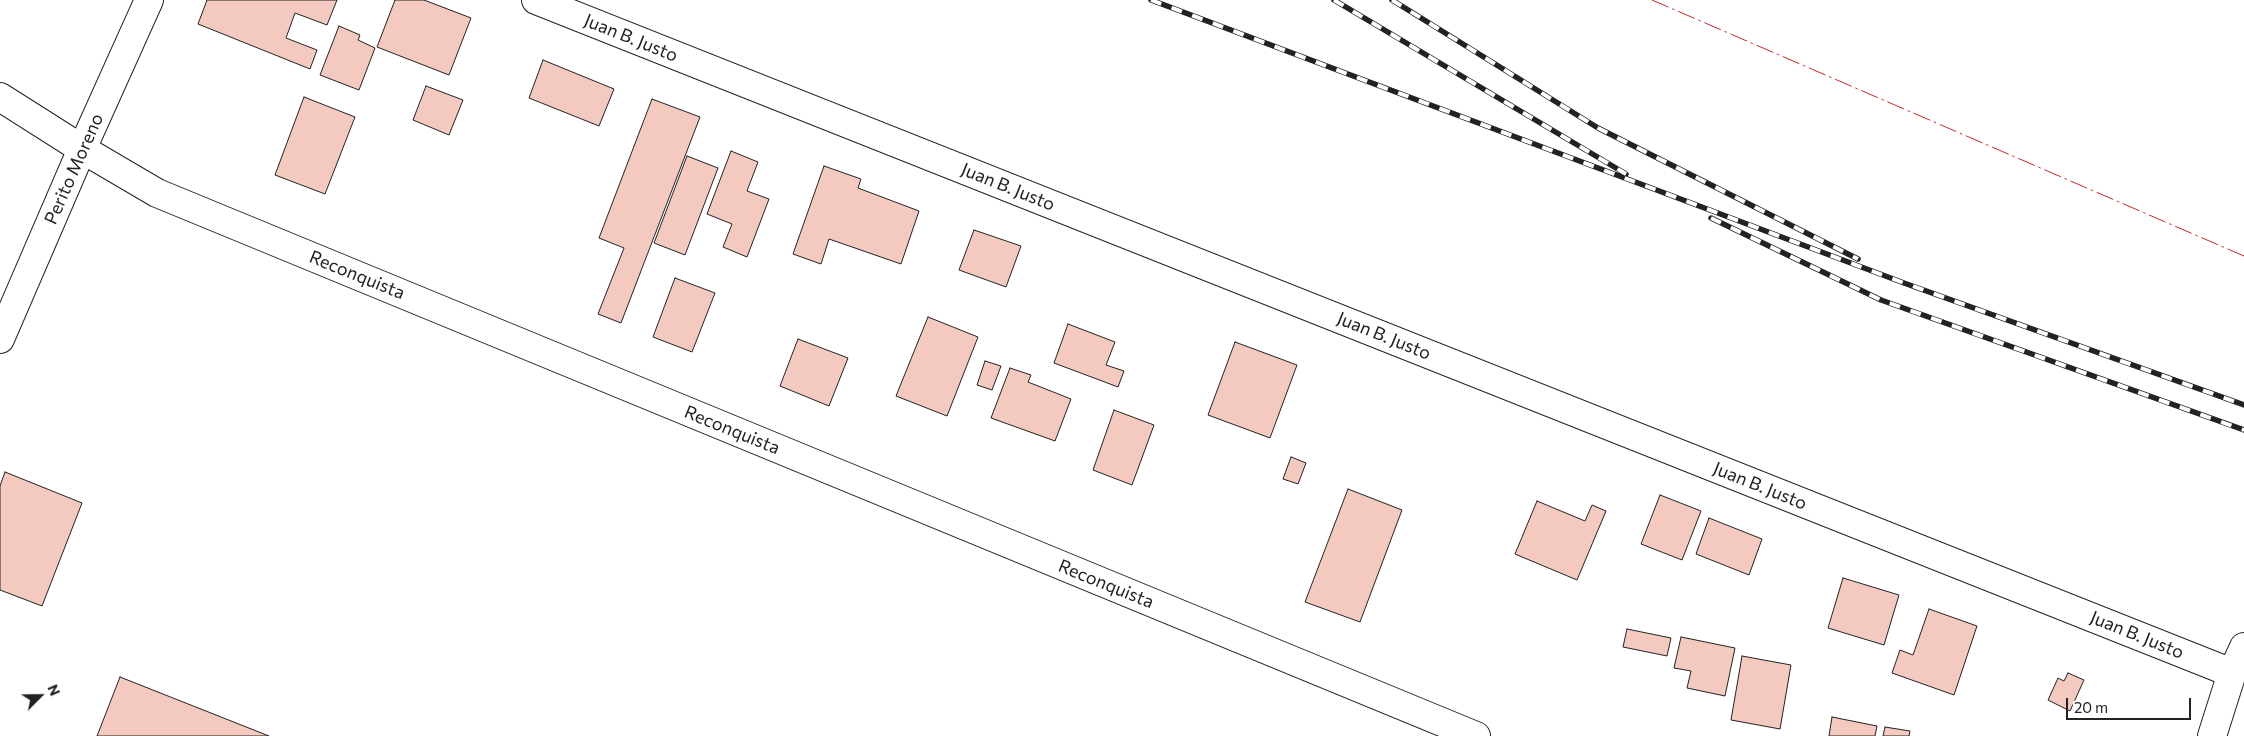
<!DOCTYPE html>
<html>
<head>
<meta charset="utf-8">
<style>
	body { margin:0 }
	#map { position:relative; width:2244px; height:736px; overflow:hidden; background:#fff; font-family:Commissioner,sans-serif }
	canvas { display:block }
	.north { position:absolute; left:15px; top:671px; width:50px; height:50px; -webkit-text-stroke:4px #fff; paint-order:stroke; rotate:67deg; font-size:14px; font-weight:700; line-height:20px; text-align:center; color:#222 }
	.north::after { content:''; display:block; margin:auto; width:18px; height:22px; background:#222; clip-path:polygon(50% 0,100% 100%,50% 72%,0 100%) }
	.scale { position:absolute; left:2066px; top:698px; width:125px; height:22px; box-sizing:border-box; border:2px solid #222; border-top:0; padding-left:6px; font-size:15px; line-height:18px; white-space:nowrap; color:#222; -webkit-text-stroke:4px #fff; paint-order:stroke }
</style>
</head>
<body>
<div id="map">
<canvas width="2244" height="736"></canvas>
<div class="north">N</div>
<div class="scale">20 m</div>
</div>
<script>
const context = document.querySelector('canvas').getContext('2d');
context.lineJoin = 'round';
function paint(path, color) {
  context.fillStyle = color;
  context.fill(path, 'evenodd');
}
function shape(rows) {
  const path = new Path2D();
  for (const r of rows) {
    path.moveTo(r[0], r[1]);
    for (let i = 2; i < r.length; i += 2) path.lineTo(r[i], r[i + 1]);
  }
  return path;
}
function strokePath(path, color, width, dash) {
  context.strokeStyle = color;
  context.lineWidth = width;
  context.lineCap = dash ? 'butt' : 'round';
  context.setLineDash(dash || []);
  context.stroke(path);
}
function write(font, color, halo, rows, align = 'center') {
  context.font = font + ' Commissioner,sans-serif';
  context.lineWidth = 4;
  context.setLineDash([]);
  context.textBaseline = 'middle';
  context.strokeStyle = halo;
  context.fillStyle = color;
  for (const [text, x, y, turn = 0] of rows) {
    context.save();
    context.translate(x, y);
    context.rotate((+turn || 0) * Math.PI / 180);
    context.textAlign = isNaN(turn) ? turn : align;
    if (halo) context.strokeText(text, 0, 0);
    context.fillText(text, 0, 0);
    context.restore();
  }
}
const building = shape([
	[207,0,337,0,327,25,295,13,286,38,317,50,310,69,198,24,207,0],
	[395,0,424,0,471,18,449,75,377,47,395,0],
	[339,26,360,35,358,40,375,48,359,90,320,75,339,26],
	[543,60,614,89,599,126,529,98,543,60],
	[426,86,463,100,449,135,413,120,426,86],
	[304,97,355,117,325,194,275,175,304,97],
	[652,99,700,117,621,323,598,314,624,248,599,238,652,99],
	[731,151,758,162,747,191,769,199,747,257,723,247,732,224,707,214,731,151],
	[687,156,718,168,685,255,654,243,687,156],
	[824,166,861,179,858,188,919,211,901,264,829,239,821,264,793,254,824,166],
	[974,230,1021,246,1006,287,959,270,974,230],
	[675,278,715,293,692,352,653,337,675,278],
	[928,317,978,337,947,416,896,396,928,317],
	[1068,324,1115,342,1106,365,1124,371,1118,387,1054,363,1068,324],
	[798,339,848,358,829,406,780,386,798,339],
	[1235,342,1297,365,1270,438,1208,415,1235,342],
	[985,361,1001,366,992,390,977,385,985,361],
	[1010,368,1031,375,1028,382,1071,399,1055,441,991,418,1010,368],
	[1114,410,1154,425,1132,485,1093,470,1114,410],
	[1291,457,1306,463,1298,484,1283,479,1291,457],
	[5,472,82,503,42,606,0,590,0,486,5,472],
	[1348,489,1402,510,1360,622,1305,602,1348,489],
	[1660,495,1701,511,1682,560,1641,544,1660,495],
	[1537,501,1585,521,1592,505,1606,511,1577,580,1515,554,1537,501],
	[1709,518,1762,539,1749,575,1696,554,1709,518],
	[1843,578,1899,595,1884,645,1828,628,1843,578],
	[1929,609,1977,626,1954,695,1892,673,1900,650,1913,655,1929,609],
	[1627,629,1671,638,1667,656,1623,647,1627,629],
	[1681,637,1735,648,1725,696,1687,688,1691,671,1674,668,1681,637],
	[1742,656,1791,665,1780,729,1731,720,1742,656],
	[2068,673,2084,680,2070,711,2048,700,2058,678,2064,681,2068,673],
	[120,677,269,736,97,736,120,677],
	[1832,717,1877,726,1875,736,1829,736,1832,717],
	[1885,727,1910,731,1909,736,1883,736,1885,727]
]);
const minor = shape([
	[536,0,2232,673],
	[0,97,82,149,157,193,1476,736],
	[0,339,82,149,149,0],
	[2212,736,2232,673,2244,647]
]);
const rail = shape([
	[1151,0,1904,283,2244,405],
	[1334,0,1626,174],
	[1392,0,1598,128,1858,259],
	[1711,218,1881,300,2244,430]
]);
const power = shape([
	[1652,0,2244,256]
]);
const streetNames = [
	["Juan B. Justo",631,38,22],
	["Perito Moreno",74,169,-66],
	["Juan B. Justo",1008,187,22],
	["Reconquista",357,275,22],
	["Juan B. Justo",1384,336,22],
	["Reconquista",732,430,22],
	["Juan B. Justo",1760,486,22],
	["Reconquista",1106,584,22],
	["Juan B. Justo",2137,635,22]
];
paint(building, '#f3c9c0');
strokePath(building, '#222', 1);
strokePath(minor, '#222', 30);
strokePath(minor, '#fff', 28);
strokePath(rail, '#222', 5.5);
strokePath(rail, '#fff', 4, [11]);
strokePath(power, '#c62828', 1, [18, 4, 2.5, 4]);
write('18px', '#222', '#fff', streetNames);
</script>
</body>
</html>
